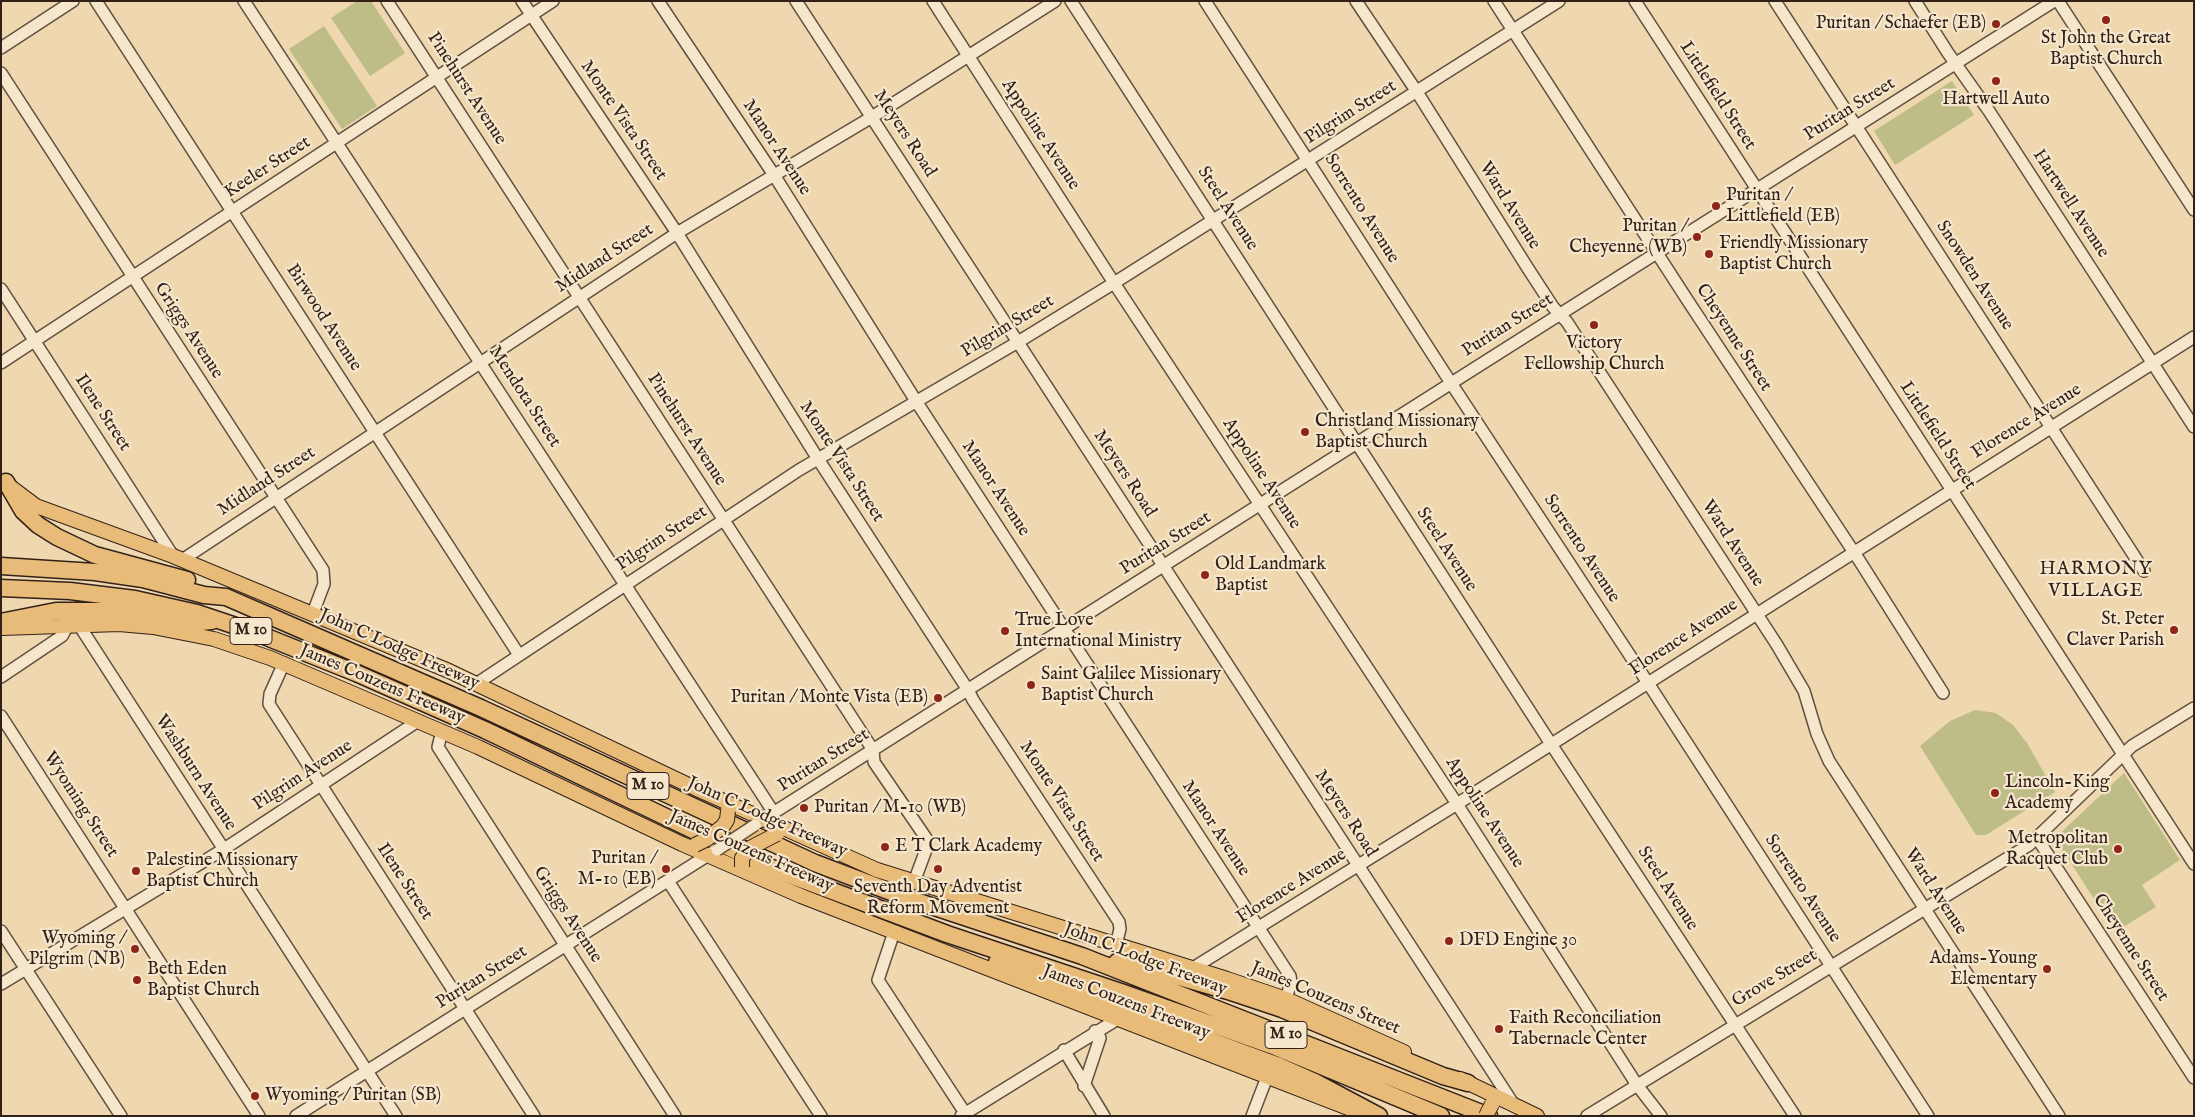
<!DOCTYPE html>
<html>
<head>
<meta charset="utf-8">
<style>
	body { margin:0 }
	#map { position:relative; width:2195px; height:1117px; overflow:hidden; background:#efd8b0; font-family:"IM FELL English",serif }
	canvas { display:block }
	.frame { position:absolute; inset:0; border:2px solid #322119; pointer-events:none }
</style>
</head>
<body>
<div id="map">
<canvas width="2195" height="1117"></canvas>
<div class="frame"></div>
</div>
<script>
const context = document.querySelector('canvas').getContext('2d');
context.lineJoin = 'round';
function paint(path, color) {
  context.fillStyle = color;
  context.fill(path, 'evenodd');
}
function shape(rows) {
  const path = new Path2D();
  for (const r of rows) {
    path.moveTo(r[0], r[1]);
    for (let i = 2; i < r.length; i += 2) path.lineTo(r[i], r[i + 1]);
  }
  return path;
}
function strokePath(path, color, width, dash) {
  context.strokeStyle = color;
  context.lineWidth = width;
  context.lineCap = dash ? 'butt' : 'round';
  context.setLineDash(dash || []);
  context.stroke(path);
}
function write(font, color, halo, rows, align = 'center') {
  context.font = font + ' "IM FELL English",serif';
  context.lineWidth = 4.5;
  context.setLineDash([]);
  context.textBaseline = 'middle';
  context.strokeStyle = halo;
  context.fillStyle = color;
  for (const [text, x, y, turn = 0] of rows) {
    context.save();
    context.translate(x, y);
    context.rotate((+turn || 0) * Math.PI / 180);
    context.textAlign = isNaN(turn) ? turn : align;
    if (halo) context.strokeText(text, 0, 0);
    context.fillText(text, 0, 0);
    context.restore();
  }
}
const green = shape([
	[357,1,371,1,405,53,370,76,331,18],
	[324,26,377,106,342,129,289,49],
	[1952,81,1974,115,1895,165,1874,131],
	[1975,710,1996,713,2013,725,2027,743,2055,792,1986,835,1976,835,1920,746,1950,721],
	[2124,773,2180,860,2142,885,2156,907,2115,932,2055,838]
]);
const minor = shape([
	[96,1,519,655],
	[244,1,774,813],
	[387,1,873,750,874,762,926,838,927,847,914,882],
	[522,1,677,233,818,459,968,690,973,700,1119,922,1120,929,1116,945],
	[658,1,774,175,916,401,1290,976,1291,982,1286,999],
	[796,1,1514,1105],
	[933,1,1114,283,1457,804,1637,1085,1661,1116],
	[1071,1,1551,744,1795,1116],
	[1205,1,1451,383,1648,683,1928,1116],
	[1356,1,1417,92,1527,267,1553,307,1567,322,1777,645,1804,691,1817,734,1829,761,2059,1116],
	[1494,1,1688,301,1859,560,1943,693],
	[1635,1,2194,864],
	[1775,1,2144,571],
	[1915,1,1948,53,1989,111,2194,427],
	[2058,1,2194,210],
	[1,48,73,1],
	[1,73,323,570,324,584,313,613],
	[1,289,173,556],
	[1,363,553,1],
	[182,560,677,233,872,117,1055,1],
	[79,625,396,1116],
	[284,663,270,694,269,704,534,1116],
	[1,677,62,636,68,625],
	[476,684,799,470,1018,342,1114,283,1559,1],
	[1,716,259,1116],
	[442,731,438,747,675,1116],
	[759,822,2054,1],
	[2037,838,2194,1078],
	[668,881,821,1116],
	[1,931,121,1116],
	[894,932,878,980,967,1116],
	[1193,968,1457,804,2194,337],
	[1,984,224,849,418,721],
	[1064,1050,1104,1116],
	[1084,1086,1100,1038,1095,1031],
	[296,1116,713,852],
	[961,1116,1116,1020],
	[1252,1116,1267,1077],
	[1587,1116,2029,845,2132,746,2194,708]
]);
const major = shape([
	[12,488,36,506,173,556,449,671,699,790,877,870,1227,979,1286,999,1404,1052],
	[2,628,119,624,153,627,214,639,270,658,478,747,682,844,801,896,1361,1113],
	[1460,1079,1537,1116]
]);
const highway = shape([
	[6,482,23,511,38,525,57,537,95,555,187,580],
	[1,566,95,572,143,579,204,595,226,597,481,708,815,863,907,898,1082,956,1489,1116],
	[1,588,70,591,135,599,197,613,254,632,356,673,485,730,774,869,947,934,1121,992,1276,1047,1441,1116],
	[1,622,56,611,105,611,190,623,212,621],
	[997,962,1279,1066,1315,1082,1379,1116],
	[1117,962,1145,967,1228,991,1282,1009,1443,1076,1468,1083]
]);
const minorBridge = shape([
	[717,850,755,825]
]);
const majorBridge = shape([
	[695,845,707,839,723,826,727,820,728,811],
	[742,867,742,858,750,848,777,834],
	[1486,1116,1492,1104]
]);
const markers = [
	[2106,20,5,"#8f2418"],
	[1996,24,5,"#8f2418"],
	[1996,81,5,"#8f2418"],
	[1716,206,5,"#8f2418"],
	[1697,237,5,"#8f2418"],
	[1709,254,5,"#8f2418"],
	[1594,325,5,"#8f2418"],
	[1305,432,5,"#8f2418"],
	[1205,575,5,"#8f2418"],
	[2174,630,5,"#8f2418"],
	[1005,631,5,"#8f2418"],
	[1031,685,5,"#8f2418"],
	[938,698,5,"#8f2418"],
	[1995,793,5,"#8f2418"],
	[804,808,5,"#8f2418"],
	[885,847,5,"#8f2418"],
	[2118,849,5,"#8f2418"],
	[666,869,5,"#8f2418"],
	[938,869,5,"#8f2418"],
	[136,871,5,"#8f2418"],
	[1449,941,5,"#8f2418"],
	[135,949,5,"#8f2418"],
	[2047,969,5,"#8f2418"],
	[137,980,5,"#8f2418"],
	[1499,1029,5,"#8f2418"],
	[255,1096,5,"#8f2418"]
];
const shields = [
	[251,631,42],
	[648,786,42],
	[1286,1035,42]
];
const shieldNames = [
	["M 10",251,631],
	["M 10",648,786],
	["M 10",1286,1035]
];
const poiNames = [
	["Puritan / Schaefer (EB)",1986,24,"right"],
	["St John the Great",2106,39,"center"],
	["Baptist Church",2106,60,"center"],
	["Hartwell Auto",1996,100,"center"],
	["Puritan /",1726,196],
	["Littlefield (EB)",1726,217],
	["Puritan /",1687,227,"right"],
	["Cheyenne (WB)",1687,248,"right"],
	["Friendly Missionary",1719,244],
	["Baptist Church",1719,265],
	["Victory",1594,344,"center"],
	["Fellowship Church",1594,365,"center"],
	["Christland Missionary",1315,422],
	["Baptist Church",1315,443],
	["Old Landmark",1215,565],
	["Baptist",1215,586],
	["St. Peter",2164,620,"right"],
	["Claver Parish",2164,641,"right"],
	["True Love",1015,621],
	["International Ministry",1015,642],
	["Saint Galilee Missionary",1041,675],
	["Baptist Church",1041,696],
	["Puritan / Monte Vista (EB)",928,698,"right"],
	["Lincoln-King",2005,783],
	["Academy",2005,804],
	["Puritan / M-10 (WB)",814,808],
	["Metropolitan",2108,839,"right"],
	["Racquet Club",2108,860,"right"],
	["E T Clark Academy",895,847],
	["Puritan /",656,859,"right"],
	["M-10 (EB)",656,880,"right"],
	["Palestine Missionary",146,861],
	["Baptist Church",146,882],
	["Seventh Day Adventist",938,888,"center"],
	["Reform Movement",938,909,"center"],
	["Wyoming /",125,939,"right"],
	["Pilgrim (NB)",125,960,"right"],
	["DFD Engine 30",1459,941],
	["Adams-Young",2037,959,"right"],
	["Elementary",2037,980,"right"],
	["Beth Eden",147,970],
	["Baptist Church",147,991],
	["Faith Reconciliation",1509,1019],
	["Tabernacle Center",1509,1040],
	["Wyoming / Puritan (SB)",265,1096]
];
const streetNames = [
	["Pinehurst Avenue",466,89,57],
	["Littlefield Street",1717,96,57],
	["Puritan Street",1850,110,-32],
	["Pilgrim Street",1351,113,-32],
	["Monte Vista Street",623,121,56],
	["Meyers Road",904,134,57],
	["Appoline Avenue",1040,135,57],
	["Manor Avenue",776,148,57],
	["Keeler Street",268,168,-33],
	["Hartwell Avenue",2070,204,57],
	["Ward Avenue",1509,206,58],
	["Steel Avenue",1227,209,57],
	["Sorrento Avenue",1361,209,58],
	["Midland Street",605,259,-33],
	["Snowden Avenue",1974,276,57],
	["Birwood Avenue",323,318,57],
	["Puritan Street",1508,326,-32],
	["Pilgrim Street",1008,327,-31],
	["Griggs Avenue",188,331,57],
	["Cheyenne Street",1733,338,57],
	["Mendota Street",524,397,57],
	["Ilene Street",102,413,57],
	["Florence Avenue",2027,422,-32],
	["Pinehurst Avenue",686,430,57],
	["Littlefield Street",1937,436,57],
	["Monte Vista Street",841,462,57],
	["Meyers Road",1124,474,57],
	["Appoline Avenue",1261,474,57],
	["Midland Street",267,482,-33],
	["Manor Avenue",995,489,57],
	["Pilgrim Street",662,539,-33],
	["Puritan Street",1166,544,-32],
	["Ward Avenue",1732,544,57],
	["Sorrento Avenue",1581,549,57],
	["Steel Avenue",1446,550,57],
	["Florence Avenue",1684,638,-33],
	["John C Lodge Freeway",399,650,24],
	["James Couzens Freeway",382,685,23],
	["Puritan Street",824,761,-32],
	["Washburn Avenue",195,773,57],
	["Pilgrim Avenue",303,776,-33],
	["Monte Vista Street",1061,802,57],
	["Wyoming Street",80,805,57],
	["Appoline Avenue",1484,813,57],
	["Meyers Road",1345,814,57],
	["John C Lodge Freeway",767,818,24],
	["Manor Avenue",1215,829,57],
	["James Couzens Freeway",751,852,24],
	["Ilene Street",404,882,57],
	["Florence Avenue",1292,887,-32],
	["Steel Avenue",1667,889,57],
	["Sorrento Avenue",1802,889,57],
	["Ward Avenue",1935,892,57],
	["Griggs Avenue",567,915,57],
	["Cheyenne Street",2130,948,57],
	["John C Lodge Freeway",1145,960,21],
	["Puritan Street",482,978,-32],
	["Grove Street",1775,979,-31],
	["James Couzens Street",1325,999,23],
	["James Couzens Freeway",1126,1003,21]
];
const neighbourhoodNames = [
	["HARMONY",2096,570],
	["VILLAGE",2096,592]
];
paint(green, '#bebd88');
strokePath(minor, '#614f3f', 14);
strokePath(major, '#322119', 16);
strokePath(highway, '#322119', 19);
strokePath(minor, '#f5e6cc', 11);
strokePath(major, '#e8bc78', 14);
strokePath(highway, '#e8bc78', 16);
strokePath(minorBridge, '#614f3f', 14, []);
strokePath(majorBridge, '#322119', 16, []);
strokePath(minorBridge, '#f5e6cc', 11);
strokePath(majorBridge, '#e8bc78', 14);
for (const [x, y, r, color] of markers) {
  const dot = new Path2D();
  dot.arc(x, y, r, 0, 2 * Math.PI);
  context.fillStyle = color;
  context.fill(dot);
  strokePath(dot, '#f5e6cc', 2);
}
for (const [x, y, w] of shields) {
  const box = new Path2D();
  box.roundRect(x - w / 2, y - 13.5, w, 27, 4);
  context.fillStyle = '#f5e6cc';
  context.fill(box);
  strokePath(box, '#322119', 1);
}
write('bold 16px', '#322119', null, shieldNames);
write('18px', '#322119', '#f5e6cc', poiNames, 'left');
write('18px', '#322119', '#f5e6cc', streetNames);
context.letterSpacing = '1px';
write('19px', '#322119', '#f5e6cc', neighbourhoodNames);
context.letterSpacing = '0px';
</script>
</body>
</html>
